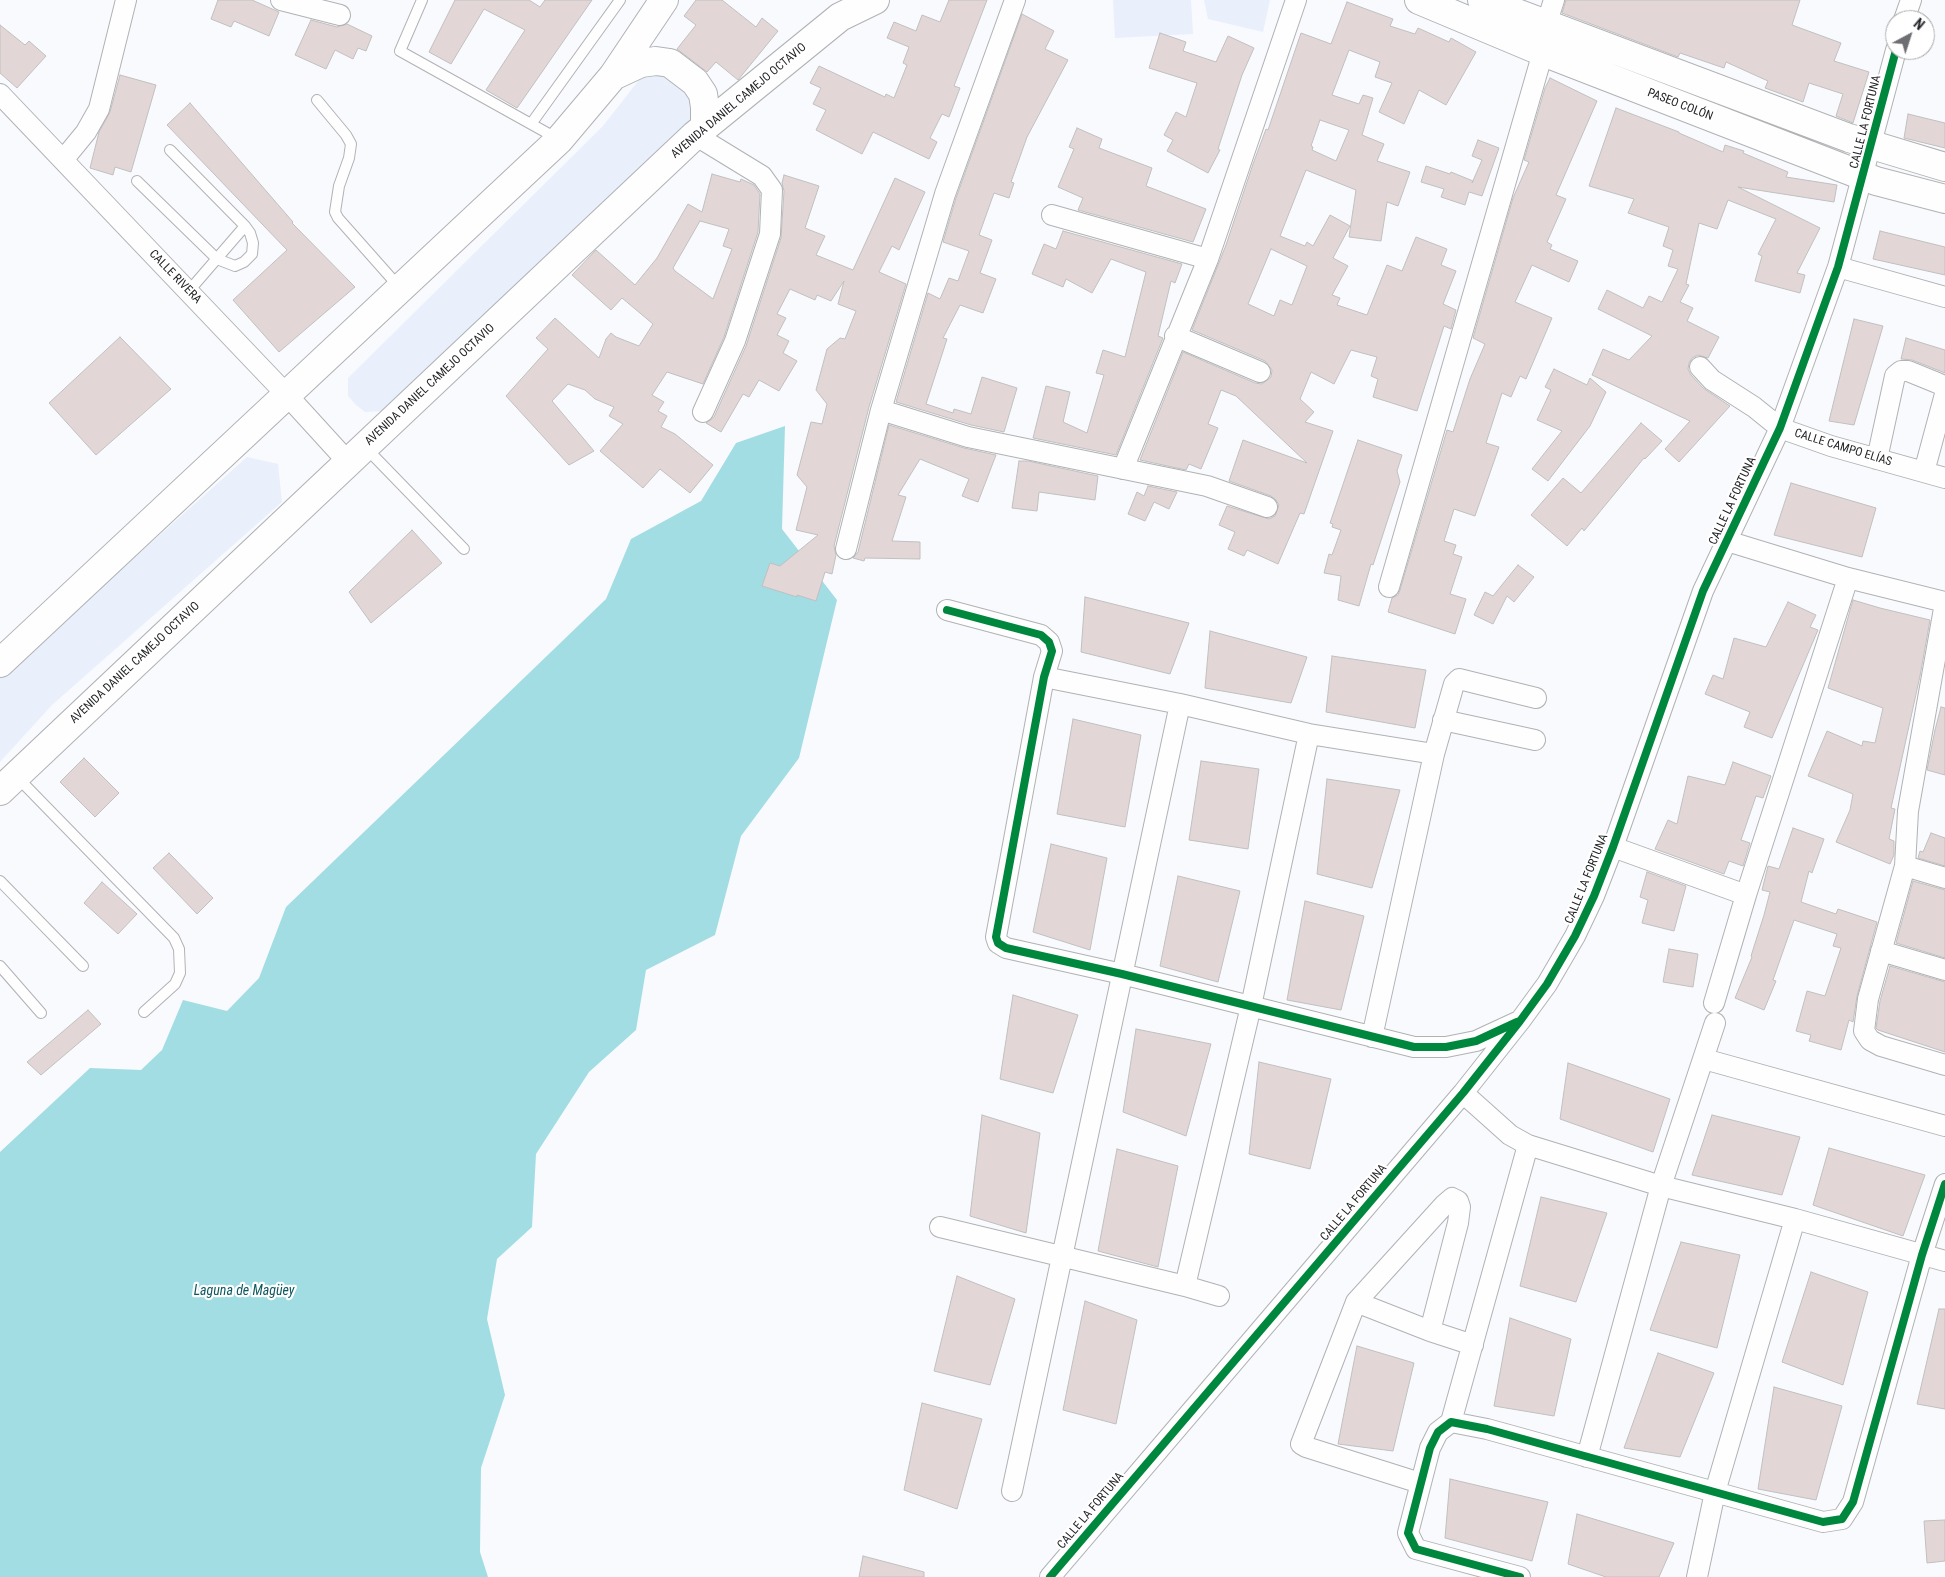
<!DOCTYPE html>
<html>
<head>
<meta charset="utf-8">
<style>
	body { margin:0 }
	#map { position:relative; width:1945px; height:1577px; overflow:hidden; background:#f8fafd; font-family:"Roboto Condensed",sans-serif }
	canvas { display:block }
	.north { position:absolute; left:1885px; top:10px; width:50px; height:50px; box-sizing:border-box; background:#fff; border:1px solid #a7a7a9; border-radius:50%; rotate:40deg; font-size:14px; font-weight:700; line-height:20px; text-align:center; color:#232427 }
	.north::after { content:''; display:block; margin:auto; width:18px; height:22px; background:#6e6f72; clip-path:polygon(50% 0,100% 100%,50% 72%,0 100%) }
</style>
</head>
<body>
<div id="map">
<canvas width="1945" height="1577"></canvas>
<div class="north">N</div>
</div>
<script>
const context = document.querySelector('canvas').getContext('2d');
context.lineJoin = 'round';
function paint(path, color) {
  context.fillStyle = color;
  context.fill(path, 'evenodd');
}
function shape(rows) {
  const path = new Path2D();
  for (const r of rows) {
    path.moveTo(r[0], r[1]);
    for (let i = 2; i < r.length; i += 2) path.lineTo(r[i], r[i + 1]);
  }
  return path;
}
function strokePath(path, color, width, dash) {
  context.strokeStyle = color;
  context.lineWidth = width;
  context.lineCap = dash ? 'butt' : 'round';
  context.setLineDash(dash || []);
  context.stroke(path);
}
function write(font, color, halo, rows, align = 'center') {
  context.font = font + ' "Roboto Condensed",sans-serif';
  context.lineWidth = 4.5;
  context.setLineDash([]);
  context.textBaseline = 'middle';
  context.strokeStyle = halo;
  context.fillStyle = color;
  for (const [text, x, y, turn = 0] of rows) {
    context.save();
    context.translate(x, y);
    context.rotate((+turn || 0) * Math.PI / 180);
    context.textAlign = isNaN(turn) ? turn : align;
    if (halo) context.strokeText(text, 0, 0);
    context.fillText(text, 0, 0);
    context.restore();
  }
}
const green = shape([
	[1113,0,1191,0,1193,34,1115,38],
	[1204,0,1270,0,1263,32,1208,19],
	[658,70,686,80,695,110,689,125,382,411,365,412,356,405,348,396,348,378,603,126,639,80],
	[247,457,278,464,282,502,52,705,0,762,0,678]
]);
const water = shape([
	[785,426,782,529,837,600,799,758,741,836,715,935,646,970,636,1030,589,1072,536,1154,532,1227,497,1259,487,1319,505,1395,481,1468,480,1552,488,1577,0,1577,0,1152,90,1068,141,1070,162,1050,183,1000,227,1011,259,978,286,907,606,599,631,539,701,501,736,443]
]);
const building = shape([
	[218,0,252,0,279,12,269,36,234,21,231,27,211,19,218,0],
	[455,0,529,0,540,7,545,0,592,0,517,108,486,90,525,30,484,9,451,64,429,52,455,0],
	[696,0,722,0,756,27,762,18,778,31,738,80,716,62,707,72,677,49,696,25,684,16,696,0],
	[949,0,987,0,954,86,960,88,949,117,942,114,930,138,937,142,929,159,873,132,862,154,816,130,826,110,813,104,821,88,810,83,819,66,885,97,886,94,894,98,907,65,903,63,909,47,887,38,894,22,916,31,922,15,940,22,949,0],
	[1566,0,1800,0,1792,25,1841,43,1834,61,1869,72,1853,123,1836,116,1843,94,1809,83,1803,102,1765,88,1768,81,1726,62,1724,68,1680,53,1678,57,1562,13,1566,0],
	[1347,2,1393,19,1390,26,1415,34,1418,28,1449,42,1451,38,1476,52,1446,105,1419,90,1404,124,1379,112,1392,83,1375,77,1380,62,1349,50,1332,95,1359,104,1363,95,1373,98,1362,135,1384,144,1377,161,1410,172,1398,206,1387,202,1381,241,1349,237,1356,190,1306,170,1280,236,1305,246,1307,242,1313,246,1330,215,1350,226,1333,258,1348,266,1332,295,1340,298,1337,305,1367,315,1387,265,1402,271,1416,237,1447,249,1441,265,1456,271,1443,304,1456,310,1451,329,1444,326,1417,411,1373,397,1378,379,1371,376,1377,357,1351,350,1334,384,1311,372,1300,399,1314,412,1305,422,1333,431,1304,514,1300,513,1278,564,1247,550,1244,556,1228,549,1235,532,1219,525,1227,506,1269,519,1275,516,1279,505,1276,500,1271,496,1229,481,1243,440,1307,463,1236,396,1221,390,1208,424,1218,428,1201,469,1189,464,1186,470,1140,460,1183,352,1255,383,1262,384,1271,377,1272,370,1265,361,1192,330,1226,245,1253,164,1266,129,1268,130,1301,33,1331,44,1347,2],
	[1320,120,1349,130,1336,161,1312,150,1313,147,1311,146,1320,120],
	[1271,249,1307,266,1292,305,1280,300,1274,316,1248,304,1271,249],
	[1022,14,1054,31,1045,49,1068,60,1027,137,1011,182,1014,183,1009,198,994,193,979,235,992,240,980,273,996,279,983,313,960,305,943,338,947,339,926,404,953,413,954,409,971,414,982,377,1017,388,1004,432,971,425,896,402,928,293,940,299,949,278,958,281,969,251,943,242,956,198,1022,14],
	[311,20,337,27,347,24,372,36,366,51,358,48,353,59,335,50,326,69,295,55,311,20],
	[0,25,25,45,29,41,46,56,17,88,0,73,0,25],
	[1160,33,1186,42,1183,51,1216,62,1228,36,1254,48,1242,75,1218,149,1220,150,1208,173,1167,151,1173,140,1164,135,1176,112,1186,117,1197,83,1149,68,1160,33],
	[120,75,156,85,131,172,115,167,113,175,90,168,99,132,110,112,120,75],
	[1550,78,1597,101,1556,195,1566,199,1547,242,1552,245,1550,249,1578,261,1569,282,1532,265,1515,302,1552,318,1526,379,1520,376,1511,397,1502,393,1486,443,1499,447,1475,516,1454,509,1444,541,1456,545,1453,554,1462,557,1450,594,1466,599,1455,634,1388,612,1392,598,1398,595,1400,590,1447,430,1453,432,1470,379,1485,344,1473,338,1513,198,1529,162,1524,160,1545,88,1550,78],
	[190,103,293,222,292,223,355,287,279,352,233,300,287,250,167,125,190,103],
	[1616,108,1679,132,1679,133,1723,152,1725,145,1744,151,1743,153,1788,172,1786,177,1837,185,1834,202,1738,187,1820,228,1797,273,1805,275,1800,293,1755,281,1762,256,1758,254,1776,219,1728,200,1717,229,1699,223,1686,284,1689,285,1680,302,1693,308,1687,321,1719,337,1708,358,1698,355,1692,358,1689,363,1688,369,1691,375,1703,388,1730,406,1679,462,1665,449,1690,421,1592,375,1603,349,1629,360,1652,336,1598,309,1607,290,1643,308,1649,296,1662,302,1678,269,1668,266,1673,250,1663,246,1669,227,1628,213,1634,199,1589,186,1616,108],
	[1908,114,1945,123,1945,148,1904,138,1908,114],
	[1077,128,1102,139,1099,148,1152,168,1146,186,1206,209,1193,242,1078,210,1083,198,1058,187,1074,149,1069,147,1077,128],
	[1478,140,1499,148,1482,196,1469,192,1465,205,1441,197,1444,189,1421,182,1426,166,1450,174,1451,172,1473,181,1472,183,1482,160,1472,156,1478,140],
	[712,174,740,182,741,179,754,185,760,194,758,232,724,337,703,384,667,372,652,395,664,402,658,411,667,416,661,427,675,434,713,465,690,493,660,469,643,488,600,451,623,424,609,416,614,407,595,399,585,390,568,384,552,401,594,451,569,465,506,396,548,349,536,338,555,318,599,358,606,339,611,333,616,337,639,346,653,324,622,298,611,310,572,275,596,250,635,285,657,258,688,204,702,212,712,174],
	[700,221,729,229,723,246,732,249,713,299,675,271,673,268,700,221],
	[784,175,819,186,805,228,825,236,816,255,853,270,895,178,925,192,899,250,892,246,879,272,906,284,869,407,834,546,836,555,832,574,825,572,816,601,797,595,797,597,762,586,770,563,780,566,818,535,796,530,807,487,797,475,811,422,822,424,827,404,816,390,827,349,840,338,845,339,856,311,838,304,844,281,831,301,817,295,815,300,790,289,777,314,786,318,777,335,789,341,783,353,797,361,779,391,759,380,749,397,743,394,721,432,706,423,714,417,746,346,781,238,784,191,782,183,784,175],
	[1063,231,1182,264,1175,283,1171,281,1158,336,1163,338,1116,455,1033,438,1046,386,1070,392,1063,422,1087,433,1104,375,1096,373,1103,350,1125,357,1146,272,1111,259,1092,293,1066,279,1063,287,1032,274,1044,244,1056,249,1063,231],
	[1880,231,1945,247,1945,275,1873,259,1880,231],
	[1854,319,1883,326,1854,425,1829,421,1854,319],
	[120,337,171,389,96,455,49,403,120,337],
	[1906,338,1945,350,1945,373,1912,360,1901,359,1906,338],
	[1554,369,1587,385,1590,378,1606,392,1590,426,1548,481,1532,469,1562,431,1537,420,1551,390,1545,387,1554,369],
	[1641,423,1662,441,1645,459,1644,458,1584,531,1582,528,1567,546,1531,515,1563,478,1581,493,1641,423],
	[889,425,964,448,996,455,978,502,962,496,969,479,920,459,898,495,906,497,892,541,920,542,920,559,865,558,864,561,853,558,858,552,889,425],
	[1358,440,1402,455,1397,471,1400,482,1373,565,1371,564,1359,606,1338,600,1341,576,1324,573,1329,554,1332,555,1341,530,1332,527,1333,524,1330,523,1358,440],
	[1019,461,1028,461,1098,476,1095,500,1039,492,1037,511,1012,508,1019,461],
	[1791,483,1876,508,1862,557,1774,535,1791,483],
	[1148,486,1177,492,1169,509,1154,502,1145,521,1128,514,1137,492,1144,496,1148,486],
	[412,530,442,563,371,623,349,592,412,530],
	[1518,565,1534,577,1514,602,1507,596,1493,624,1474,615,1485,592,1493,596,1518,565],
	[1085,597,1189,623,1170,674,1081,652,1085,597],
	[1853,600,1880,608,1930,620,1920,676,1891,808,1895,809,1889,839,1894,841,1894,855,1890,864,1836,842,1850,810,1853,794,1808,776,1827,731,1862,746,1863,741,1875,743,1883,708,1828,688,1853,600],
	[1788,602,1816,615,1810,627,1818,630,1772,738,1744,727,1750,712,1705,694,1713,675,1723,679,1734,638,1766,647,1788,602],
	[1210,631,1307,657,1291,703,1205,688,1210,631],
	[1332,656,1426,670,1415,728,1326,712,1332,656],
	[1941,707,1945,708,1945,775,1927,770,1935,730,1941,707],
	[1073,719,1141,735,1125,827,1057,814,1073,719],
	[84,758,119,793,95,817,60,782,84,758],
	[1201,761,1259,769,1248,849,1189,840,1201,761],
	[1733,762,1771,776,1763,798,1756,796,1741,840,1750,843,1743,866,1729,861,1724,874,1655,849,1668,820,1677,824,1688,776,1725,785,1733,762],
	[1327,779,1400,790,1372,888,1317,874,1327,779],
	[1793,828,1824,839,1812,873,1809,871,1801,902,1836,914,1838,909,1877,922,1857,996,1853,1022,1849,1020,1841,1050,1809,1041,1811,1035,1796,1031,1807,991,1825,996,1841,948,1833,946,1837,934,1794,920,1773,980,1776,981,1764,1010,1735,998,1752,957,1751,956,1764,915,1770,892,1762,890,1768,866,1779,869,1793,828],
	[1931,833,1945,838,1945,866,1918,858,1920,851,1923,852,1931,833],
	[1051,844,1107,858,1090,950,1033,932,1051,844],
	[169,853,213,898,197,914,153,868,169,853],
	[1647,872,1686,886,1674,931,1642,923,1648,900,1640,897,1647,872],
	[1178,876,1240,891,1218,982,1160,966,1178,876],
	[1913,881,1945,890,1945,958,1896,943,1913,881],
	[102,882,137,914,118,934,84,903,102,882],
	[1305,901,1364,916,1341,1010,1287,1000,1305,901],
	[1669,949,1698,954,1693,987,1663,982,1669,949],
	[1890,966,1945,982,1945,1052,1878,1030,1876,1028,1880,1001,1890,966],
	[1013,995,1078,1015,1053,1093,1000,1079,1013,995],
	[88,1010,101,1024,41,1075,27,1062,88,1010],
	[1136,1029,1211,1044,1186,1136,1123,1112,1136,1029],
	[1259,1062,1331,1079,1310,1169,1249,1154,1259,1062],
	[1568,1063,1670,1099,1653,1152,1560,1119,1568,1063],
	[982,1115,1040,1133,1026,1233,970,1216,982,1115],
	[1712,1115,1800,1137,1782,1195,1692,1175,1712,1115],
	[1829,1148,1925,1175,1903,1236,1813,1205,1829,1148],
	[1117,1149,1178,1166,1158,1267,1098,1251,1117,1149],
	[1541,1197,1607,1213,1576,1302,1520,1286,1541,1197],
	[1681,1242,1740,1255,1717,1348,1650,1330,1681,1242],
	[1811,1272,1868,1292,1843,1385,1782,1362,1811,1272],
	[957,1276,1015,1299,990,1385,934,1371,957,1276],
	[1085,1301,1137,1320,1116,1424,1063,1410,1085,1301],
	[1939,1309,1945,1309,1945,1409,1917,1404,1939,1309],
	[1510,1318,1571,1339,1554,1416,1494,1406,1510,1318],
	[1357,1346,1414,1363,1393,1451,1338,1444,1357,1346],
	[1658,1353,1714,1373,1680,1457,1624,1448,1658,1353],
	[1774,1387,1842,1406,1816,1500,1758,1489,1774,1387],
	[922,1403,982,1419,957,1509,904,1490,922,1403],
	[1450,1479,1548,1502,1532,1561,1445,1538,1450,1479],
	[1577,1514,1674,1543,1659,1577,1606,1577,1568,1564,1577,1514],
	[1945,1520,1945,1561,1927,1563,1924,1521,1945,1520],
	[863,1556,924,1572,924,1577,859,1577,863,1556]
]);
const service = shape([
	[422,0,400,51,558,139],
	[317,100,346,135,351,144,349,158,339,186,335,212,338,218,400,288],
	[531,124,620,0],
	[137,181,217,259,235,266,244,262,252,254,253,243,250,233,245,226,170,150],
	[188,292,245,226],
	[365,447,464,549],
	[17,777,174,938,179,949,180,973,175,984,144,1012],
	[0,881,83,966],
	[0,966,41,1013]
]);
const minor = shape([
	[281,0,340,15],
	[1904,20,1911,0],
	[1546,25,1554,0],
	[0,94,286,394,348,462],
	[695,135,762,176,772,190,770,234,735,341,703,412],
	[63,160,86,132,99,109,126,0],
	[1052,215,1208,259],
	[1838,267,1945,297],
	[1175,336,1260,372],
	[1700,367,1712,380,1754,407,1780,428,1831,446,1945,478],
	[881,410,968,437,1207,486,1267,507],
	[1877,459,1895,376,1901,371,1908,371,1935,382,1942,385,1945,390],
	[1123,469,1208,259,1296,0],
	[1924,472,1945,394],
	[1727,541,1848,578,1945,602],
	[846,549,881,410,945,194,1015,0],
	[1389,587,1543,52],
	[1945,603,1908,811,1905,866,1868,999,1864,1031,1870,1040,1881,1046,1945,1065],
	[947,610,1041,635,1049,642,1052,651,1044,677,996,937,998,943,1006,948,1122,974,1414,1047,1446,1047,1476,1041,1517,1022],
	[1044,677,1180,704,1309,734,1434,754],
	[1443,720,1535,740],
	[1613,847,1746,895],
	[1905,866,1945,878],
	[1881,951,1945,970],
	[1714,1003,1746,895,1848,578],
	[1372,1037,1434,754,1454,684,1459,679,1536,698],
	[1704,1059,1945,1126],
	[1463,1093,1510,1135,1528,1145,1661,1186,1795,1219,1945,1261],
	[940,1227,1185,1286,1219,1296],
	[1185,1286,1251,1006,1309,734],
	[1356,1302,1430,1331,1473,1345],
	[1451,1422,1528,1145],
	[1587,1457,1661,1186,1715,1023],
	[1420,1483,1306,1447,1301,1444,1356,1302,1445,1204,1452,1198,1458,1201,1460,1207,1458,1223,1430,1331],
	[1012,1491,1180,704],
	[1050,1577,1463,1093,1520,1021,1547,984,1575,936,1594,896,1613,847,1703,591,1780,428,1838,267,1896,50],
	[1520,1577,1416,1549,1408,1533,1430,1448,1438,1432,1451,1422,1487,1429,1823,1522,1842,1519,1853,1502,1922,1255,1945,1184],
	[1697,1577,1715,1492,1795,1219]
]);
const secondary = shape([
	[1419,0,1543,52,1876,181,1945,199],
	[1482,0,1849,138,1945,167],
	[613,76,641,63,656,61,670,63,695,82,703,94,705,107,705,127],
	[0,663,559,140,613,76,664,0],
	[0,791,695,135,840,17,875,0]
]);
const cycleway = shape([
	[947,610,1041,635,1049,642,1052,651,1044,677,996,937,998,943,1006,948,1122,974,1414,1047,1446,1047,1476,1041,1517,1022],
	[1050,1577,1463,1093,1520,1021,1547,984,1575,936,1594,896,1613,847,1703,591,1780,428,1838,267,1896,50],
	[1520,1577,1416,1549,1408,1533,1430,1448,1438,1432,1451,1422,1487,1429,1823,1522,1842,1519,1853,1502,1922,1255,1945,1184]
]);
const streetNames = [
	["AVENIDA DANIEL CAMEJO OCTAVIO",739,101,-40],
	["PASEO COLÓN",1680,105,21],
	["CALLE LA FORTUNA",1866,122,-76],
	["CALLE RIVERA",175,277,46],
	["AVENIDA DANIEL CAMEJO OCTAVIO",430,385,-43],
	["CALLE CAMPO ELÍAS",1843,448,17],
	["CALLE LA FORTUNA",1733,501,-65],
	["AVENIDA DANIEL CAMEJO OCTAVIO",135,663,-43],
	["CALLE LA FORTUNA",1587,879,-68],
	["CALLE LA FORTUNA",1354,1203,-50],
	["CALLE LA FORTUNA",1091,1511,-50]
];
const waterNames = [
	["Laguna de Magüey",244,1291]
];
paint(green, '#eaeffc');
paint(water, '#a2dde4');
paint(building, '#e3d6d7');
strokePath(building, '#c0c0c0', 1);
strokePath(service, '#b0b2b4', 12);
strokePath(minor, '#b0b2b4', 22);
strokePath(secondary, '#b0b2b4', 30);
strokePath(service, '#fefeff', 10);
strokePath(minor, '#fefeff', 20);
strokePath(secondary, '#fefeff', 28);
strokePath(cycleway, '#00873e', 8);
write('12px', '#232427', '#fff', streetNames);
write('italic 14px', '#0d575e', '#fff', waterNames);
</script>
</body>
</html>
